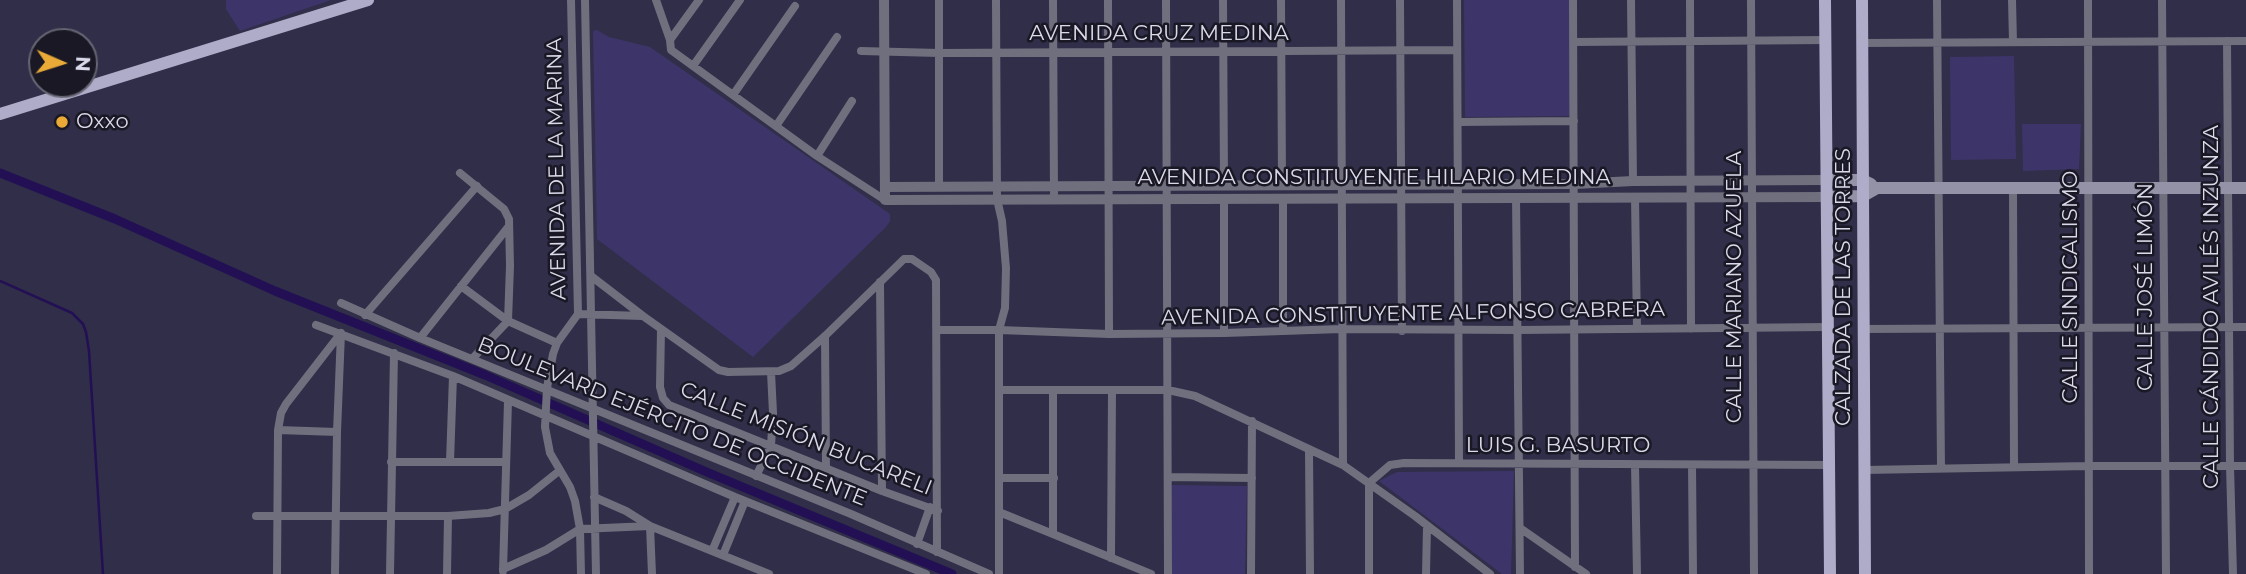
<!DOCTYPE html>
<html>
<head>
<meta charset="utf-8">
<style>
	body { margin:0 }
	#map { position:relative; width:2246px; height:574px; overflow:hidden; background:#302e48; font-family:Montserrat,sans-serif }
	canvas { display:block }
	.north { position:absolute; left:28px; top:28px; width:70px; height:70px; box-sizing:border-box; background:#191824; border:2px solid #666573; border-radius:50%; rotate:93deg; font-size:19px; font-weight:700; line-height:28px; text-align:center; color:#dad9ea }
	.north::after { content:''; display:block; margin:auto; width:24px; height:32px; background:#e9aa38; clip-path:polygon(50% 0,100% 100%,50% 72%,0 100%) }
</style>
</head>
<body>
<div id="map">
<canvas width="2246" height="574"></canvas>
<div class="north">N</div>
</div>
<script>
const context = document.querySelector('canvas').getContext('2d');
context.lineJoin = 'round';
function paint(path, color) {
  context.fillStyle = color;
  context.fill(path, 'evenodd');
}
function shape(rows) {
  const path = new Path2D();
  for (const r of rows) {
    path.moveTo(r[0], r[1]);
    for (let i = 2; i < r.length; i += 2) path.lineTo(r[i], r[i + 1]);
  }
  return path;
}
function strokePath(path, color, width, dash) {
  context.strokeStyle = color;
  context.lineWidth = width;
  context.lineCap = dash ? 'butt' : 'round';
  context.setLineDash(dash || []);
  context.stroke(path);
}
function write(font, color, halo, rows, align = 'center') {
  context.font = font + ' Montserrat,sans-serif';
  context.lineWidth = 5;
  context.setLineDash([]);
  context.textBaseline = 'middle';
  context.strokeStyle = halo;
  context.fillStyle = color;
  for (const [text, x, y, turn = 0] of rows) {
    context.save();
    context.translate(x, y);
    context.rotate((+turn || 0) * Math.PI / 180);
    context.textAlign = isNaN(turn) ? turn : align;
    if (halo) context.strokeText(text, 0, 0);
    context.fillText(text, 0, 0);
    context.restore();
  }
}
const green = shape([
	[226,0,331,0,240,31,226,9],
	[1464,0,1570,0,1570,116,1465,117],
	[597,30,609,37,650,47,890,214,890,221,886,227,753,357,597,239,593,31],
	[2014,56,2016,159,1951,160,1950,57],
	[2022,124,2081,124,2079,169,2023,171],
	[1514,471,1511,574,1502,574,1379,481,1397,472],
	[1171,485,1247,486,1245,574,1172,574]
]);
const stream = shape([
	[0,281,72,313,83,324,86,332,89,351,103,574]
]);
const canal = shape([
	[0,173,115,219,275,291,485,375,709,473,952,574]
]);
const minor = shape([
	[571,0,578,314,557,343,553,354,547,388,545,427,550,453,570,487,575,501,580,529,581,574],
	[585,0,596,574],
	[656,0,670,40],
	[699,0,670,40,671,50,817,156,885,200],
	[996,0,997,199,1002,221,1006,268,1005,308,999,330,999,574],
	[1053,0,1054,199],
	[1108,0,1109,334],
	[1166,0,1168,574],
	[1223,0,1224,186],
	[1281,0,1282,185],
	[1341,0,1343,465],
	[1400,0,1402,331],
	[1457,0,1459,463],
	[1573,0,1575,567],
	[1631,0,1633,181],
	[1690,0,1691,329],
	[1751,0,1754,574],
	[1937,0,1941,468],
	[2012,0,2013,42],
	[2088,0,2089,574],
	[2162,0,2166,574],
	[2227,41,2230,466,2233,574],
	[1574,42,1826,40],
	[1862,43,2246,41],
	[861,51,939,53,1457,50],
	[693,66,740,0],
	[733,95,795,6],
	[1458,122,1574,121],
	[776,126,837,37],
	[817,156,852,101],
	[460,173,504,209,509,219,510,266,508,321,472,359],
	[939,187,939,0],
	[2013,187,2014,467],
	[1516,197,1520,574],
	[1635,197,1637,329],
	[1283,198,1283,330],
	[591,276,643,316],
	[880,282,882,491],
	[461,286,508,321,557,343],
	[341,303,420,338,851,514,989,574],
	[578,314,643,316,719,370,728,372,779,371,791,366,825,336,904,259,912,259,931,272,936,280,937,552],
	[365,315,477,186],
	[316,325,453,376,735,497,926,574],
	[661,329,660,387,663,398,669,405,882,491,938,511],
	[1863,329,2246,327],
	[937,330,999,330,1109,334,1224,333,1341,329,1518,330,1828,327],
	[1224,333,1224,199],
	[825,336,826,468],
	[420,338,509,226],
	[999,390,1168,390,1195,396,1343,465,1415,516,1490,574],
	[278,430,337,432],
	[1309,449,1310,574],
	[391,462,506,462],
	[450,462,453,376],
	[1635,465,1637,574],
	[1692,465,1693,574],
	[1864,470,2089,466,2246,466],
	[756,476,771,446,773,413,771,372],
	[1168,477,1252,478],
	[999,478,1054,478],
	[594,497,626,511,650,526,769,574],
	[999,512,1151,574],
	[256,516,448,516,489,513,505,509,529,495,559,471],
	[1520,528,1586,574],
	[1053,533,1053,390],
	[917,544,930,507],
	[712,551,735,497],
	[723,555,745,501],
	[1111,558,1112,390],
	[503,569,546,550,580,529,650,526,652,574],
	[503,571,508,401],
	[277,574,278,430,281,413,286,404,341,333],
	[335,574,337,432,341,333],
	[390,574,394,353],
	[447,574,448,516],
	[1251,574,1252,421],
	[1369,574,1369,483,1390,465,1404,463,1830,465],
	[1426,574,1427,526]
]);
const tertiary = shape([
	[884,0,885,200,1827,197],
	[885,187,1575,184,1633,181,1827,180]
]);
const secondary = shape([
	[1827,180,1863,180,1871,184],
	[1827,197,1863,196,1877,188,2246,188]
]);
const primary = shape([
	[1825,0,1830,574],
	[1862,0,1865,574],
	[0,114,368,0]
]);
const markers = [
	[62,122,7,"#e9aa38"]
];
const streetNames = [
	["AVENIDA CRUZ MEDINA",1159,34],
	["AVENIDA DE LA MARINA",557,169,-91],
	["AVENIDA CONSTITUYENTE HILARIO MEDINA",1374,178],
	["CALLE MARIANO AZUELA",1735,287,-90],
	["CALZADA DE LAS TORRES",1844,287,-90],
	["CALLE SINDICALISMO",2071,287,-90],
	["CALLE JOSÉ LIMÓN",2146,287,-90],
	["CALLE CÁNDIDO AVILÉS INZUNZA",2212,307,-90],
	["AVENIDA CONSTITUYENTE ALFONSO CABRERA",1413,314,-1],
	["BOULEVARD EJÉRCITO DE OCCIDENTE",672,422,22],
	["CALLE MISIÓN BUCARELI",806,439,22],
	["LUIS G. BASURTO",1558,446]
];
const poiNames = [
	["Oxxo",76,122]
];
paint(green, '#3d356a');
strokePath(stream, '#231054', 2.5);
strokePath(canal, '#231054', 9);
strokePath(minor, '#706f7d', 8);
strokePath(tertiary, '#706f7d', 10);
strokePath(secondary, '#9392a7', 12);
strokePath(primary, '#aeacc8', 12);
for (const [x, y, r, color] of markers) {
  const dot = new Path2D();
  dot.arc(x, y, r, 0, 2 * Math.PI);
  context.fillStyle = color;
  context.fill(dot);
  strokePath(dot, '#191824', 2.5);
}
write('21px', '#dad9ea', '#191824', streetNames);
write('21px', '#dad9ea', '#191824', poiNames, 'left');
</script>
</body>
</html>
